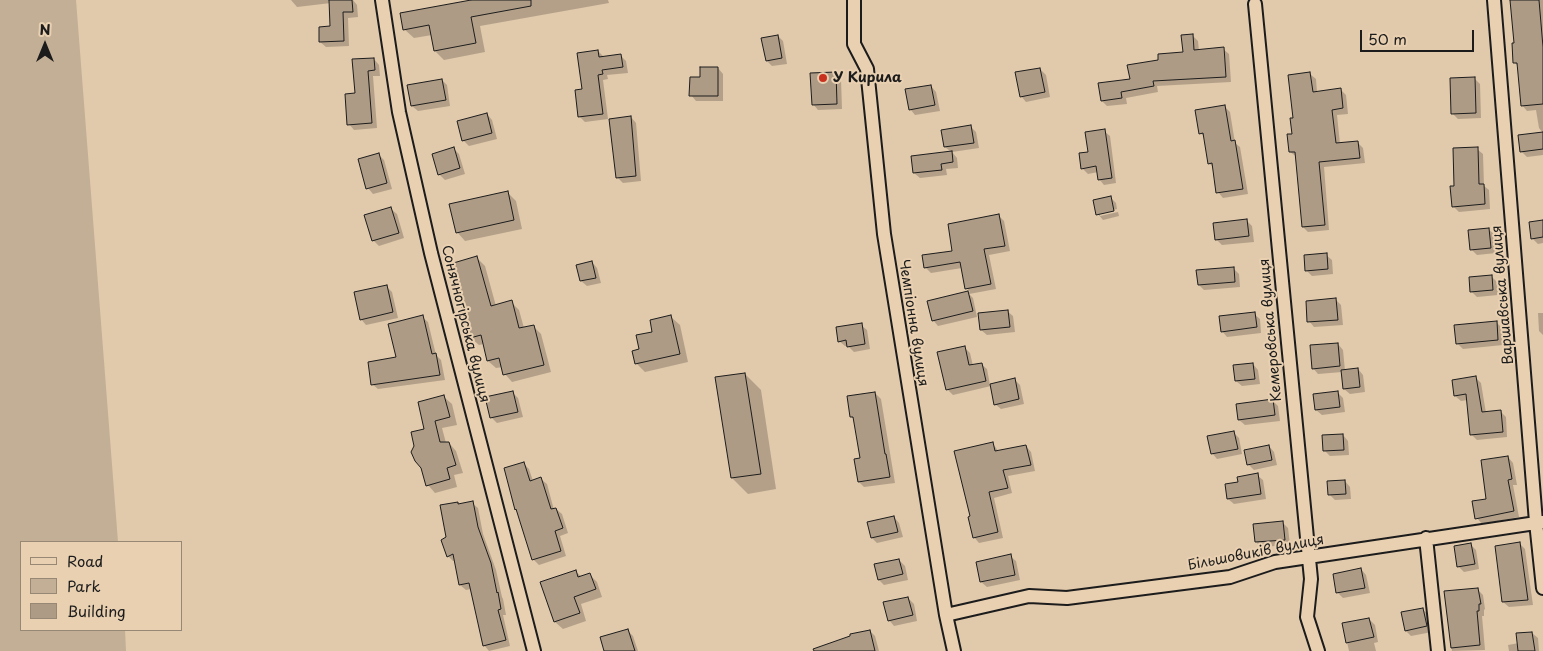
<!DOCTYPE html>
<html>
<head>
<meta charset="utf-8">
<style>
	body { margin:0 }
	#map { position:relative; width:1543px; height:651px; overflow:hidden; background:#e1c9ab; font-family:"Playpen Sans",sans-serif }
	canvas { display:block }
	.legend { position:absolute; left:20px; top:541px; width:162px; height:90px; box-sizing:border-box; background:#e9d0b1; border:1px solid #978875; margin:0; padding:6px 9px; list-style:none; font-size:15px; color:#1c1c1c }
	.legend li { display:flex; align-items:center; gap:10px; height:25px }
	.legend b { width:25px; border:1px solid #978875 }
	.north { position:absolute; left:20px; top:20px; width:50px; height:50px; -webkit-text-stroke:4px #e9d0b1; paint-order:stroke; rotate:0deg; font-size:14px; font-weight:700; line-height:20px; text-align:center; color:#1c1c1c }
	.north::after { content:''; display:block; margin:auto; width:18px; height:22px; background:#1c1c1c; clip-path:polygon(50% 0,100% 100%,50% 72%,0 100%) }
	.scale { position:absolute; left:1360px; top:30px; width:114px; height:22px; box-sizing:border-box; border:2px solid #1c1c1c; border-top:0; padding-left:6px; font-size:15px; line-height:18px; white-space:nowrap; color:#1c1c1c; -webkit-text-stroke:4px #e9d0b1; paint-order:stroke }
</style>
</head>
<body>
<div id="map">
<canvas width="1543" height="651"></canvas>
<ul class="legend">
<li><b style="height:6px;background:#e9d0b1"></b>Road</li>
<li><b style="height:14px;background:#c3af96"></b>Park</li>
<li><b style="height:14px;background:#ad9b85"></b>Building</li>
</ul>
<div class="north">N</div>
<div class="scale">50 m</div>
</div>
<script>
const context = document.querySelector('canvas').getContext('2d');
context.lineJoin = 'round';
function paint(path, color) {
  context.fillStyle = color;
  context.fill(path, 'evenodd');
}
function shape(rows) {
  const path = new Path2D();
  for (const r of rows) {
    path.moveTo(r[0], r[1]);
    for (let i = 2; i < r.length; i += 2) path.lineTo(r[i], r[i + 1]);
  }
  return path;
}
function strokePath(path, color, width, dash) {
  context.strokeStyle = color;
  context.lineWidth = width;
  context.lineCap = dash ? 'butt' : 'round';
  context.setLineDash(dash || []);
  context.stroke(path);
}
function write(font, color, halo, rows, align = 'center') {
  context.font = font + ' "Playpen Sans",sans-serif';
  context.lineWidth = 4;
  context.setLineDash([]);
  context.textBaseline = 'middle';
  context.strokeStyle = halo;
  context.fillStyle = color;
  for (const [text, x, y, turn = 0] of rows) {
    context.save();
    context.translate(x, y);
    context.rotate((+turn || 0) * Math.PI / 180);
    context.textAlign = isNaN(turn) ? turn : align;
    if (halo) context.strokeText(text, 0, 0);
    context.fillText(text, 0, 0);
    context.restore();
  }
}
const green = shape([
	[0,0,76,0,118,542,21,542,21,630,125,630,126,651,0,651]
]);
const shadow = shape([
	[291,0,353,0,357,5,358,17,348,18,349,46,326,47,320,42,332,27,331,3,297,7],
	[477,0,608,0,609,3,480,26,485,52,444,60,435,51,432,35,414,38,404,29],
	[1511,0,1543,0,1543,133,1539,128,1536,110,1527,111,1522,105,1519,67,1515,63,1515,44],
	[778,36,783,41,787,64,772,66,767,61],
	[1193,36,1198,41,1199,51,1223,49,1229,54,1231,82,1157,86,1158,92,1126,98,1127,104,1107,106,1102,101,1160,61,1184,53],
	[598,51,604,57,620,55,626,61,628,73,607,75,608,79,603,80,608,119,585,122,579,116,584,91],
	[374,59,379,65,380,76,373,76,377,128,354,130,349,124,356,94],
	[718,68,723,74,723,101,696,101,691,95,702,78],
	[1040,69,1046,75,1050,97,1026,102,1021,96],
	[835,74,841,79,842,109,818,110,813,104],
	[1310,74,1316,79,1317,92,1341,90,1346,95,1348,114,1337,115,1340,144,1357,142,1363,148,1365,163,1324,167,1329,230,1308,232,1303,227,1297,157,1290,152,1294,119],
	[1475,79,1480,84,1481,118,1458,119,1452,113],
	[442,80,447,85,450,106,418,111,412,106],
	[931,86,936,92,940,111,915,115,910,109],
	[1224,106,1230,112,1235,143,1240,147,1248,194,1223,198,1218,192,1214,168,1209,163,1205,137,1200,133],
	[487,114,492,120,497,139,469,146,463,140],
	[631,117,636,123,641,181,623,183,617,177],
	[970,126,976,132,979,148,952,152,957,158,958,168,946,169,947,175,920,178,914,173,912,157,951,152,945,147],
	[1104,131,1110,136,1116,183,1104,185,1099,179,1098,172,1088,174,1082,168,1089,153],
	[1543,133,1543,155,1527,157,1521,151],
	[453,148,459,154,465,174,445,180,439,174],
	[1477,149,1483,154,1484,186,1489,190,1490,209,1459,212,1453,206,1456,187],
	[378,154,384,160,392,189,373,194,368,188],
	[508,193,516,201,522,229,465,241,457,232],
	[1110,197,1116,203,1117,209,1100,213,1100,216,1118,212,1119,216,1103,220,1098,214],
	[391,209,397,214,404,238,379,246,373,240],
	[999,216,1004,221,1010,251,989,255,996,289,969,294,973,298,977,317,938,326,933,320,928,301,970,292,967,288,962,268,931,273,925,267,954,252],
	[1247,221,1252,226,1254,242,1222,245,1216,239],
	[1543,221,1543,243,1538,244,1532,238],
	[1488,229,1494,234,1496,253,1477,255,1471,249],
	[1326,255,1332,260,1333,274,1312,276,1307,271],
	[477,258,485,266,496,306,511,302,519,310,524,328,533,326,541,334,551,372,512,382,505,374,503,367,496,368,488,361,484,344,479,345,471,338],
	[592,262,597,268,601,283,587,286,581,281],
	[1233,268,1239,274,1240,287,1204,290,1199,285],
	[1491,276,1497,282,1498,295,1477,297,1471,291],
	[386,286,392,292,398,318,366,325,361,319],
	[1336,300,1341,305,1343,325,1314,327,1309,321],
	[1007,311,1013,316,1015,332,987,335,981,330],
	[1538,313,1543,313,1543,335,1539,331],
	[1254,314,1260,319,1261,333,1227,337,1222,331],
	[422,317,428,322,436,355,441,360,445,380,378,389,372,384,398,358],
	[671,317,680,325,688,362,645,372,636,363,641,350,654,333],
	[1496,322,1502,328,1503,345,1463,349,1457,343],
	[861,325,867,330,870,349,854,352,848,346,845,346,839,341],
	[1338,344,1343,350,1345,371,1358,369,1363,375,1365,392,1350,394,1344,389,1342,372,1318,374,1313,368],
	[964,347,970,353,973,366,981,364,987,369,990,385,1014,379,1020,385,1024,404,1001,409,995,404,991,386,953,395,947,389],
	[1253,364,1258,370,1260,384,1242,386,1236,381],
	[745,374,761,390,776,489,748,494,732,478],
	[1476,378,1481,383,1486,413,1500,411,1506,417,1507,437,1477,440,1471,434,1468,400,1461,401,1455,396],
	[512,392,518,398,523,417,497,423,492,418],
	[1337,392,1343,398,1345,412,1322,415,1316,410],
	[875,393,881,399,895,483,864,487,859,482,855,460,861,459,855,420,852,417],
	[444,397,452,404,457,425,442,428,446,443,449,443,456,451,463,473,454,475,457,487,435,493,428,485,426,430],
	[1272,400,1278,406,1280,421,1245,425,1239,420,1237,405],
	[1234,433,1239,438,1242,454,1217,459,1212,453],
	[1343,435,1348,441,1349,455,1330,456,1324,450],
	[993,444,999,452,1026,446,1031,452,1035,471,1008,476,1012,493,994,498,1003,538,979,543,974,537],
	[1269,446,1274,452,1277,465,1254,470,1248,464],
	[1508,457,1513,463,1517,485,1513,485,1519,517,1482,524,1477,518,1488,500],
	[524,464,529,469,533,481,541,479,547,484,554,510,556,509,562,514,568,533,560,536,566,556,539,565,533,559],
	[1257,475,1263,480,1266,499,1234,504,1228,499,1239,483],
	[1345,481,1350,487,1351,499,1335,500,1329,494],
	[457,503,460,505,472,503,478,508,483,534,496,570,502,597,503,599,506,615,503,615,510,646,489,651,484,645,471,589,466,590,460,585,456,561,453,561,448,556,448,538],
	[894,517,899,523,903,537,877,543,872,538],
	[1283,523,1288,528,1290,545,1261,547,1256,542],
	[1520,544,1525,549,1533,605,1509,607,1503,602],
	[1471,545,1476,550,1479,569,1464,572,1458,566],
	[1010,556,1016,561,1020,580,987,587,981,582,977,563],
	[899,560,905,566,908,580,884,585,879,580],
	[1361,569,1366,575,1370,593,1343,598,1337,592],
	[575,571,582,577,590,575,597,582,602,597,581,604,586,621,563,629,555,622],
	[1478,590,1483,595,1485,609,1484,610,1484,616,1482,616,1485,650,1452,651,1446,592],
	[908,598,914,604,917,621,894,626,889,620],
	[1422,609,1428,614,1432,632,1411,636,1406,631],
	[1369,619,1375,625,1378,642,1374,643,1376,651,1349,651,1343,624],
	[628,631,633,636,638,651,605,651],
	[870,631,875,636,879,651,815,651],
	[1532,633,1538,638,1539,651,1509,651,1508,645,1519,643]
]);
const building = shape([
	[329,0,352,0,353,12,343,12,344,41,319,42,319,27,330,26,329,0],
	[471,0,531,0,531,6,471,17,476,43,434,51,429,25,403,30,400,13,471,0],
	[1510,0,1539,0,1543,47,1543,104,1521,106,1517,63,1513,63,1512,43,1514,43,1510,0],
	[1193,34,1194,50,1224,47,1226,77,1153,81,1154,86,1121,92,1122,98,1101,101,1098,83,1130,79,1127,65,1158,60,1158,54,1183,52,1181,35,1193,34],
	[778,35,782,58,766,61,761,38,778,35],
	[598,50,599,57,621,54,623,67,602,70,603,74,598,75,603,114,578,117,575,90,582,89,577,53,598,50],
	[374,58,375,70,368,71,372,123,347,125,345,94,355,93,352,59,374,58],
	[700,67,718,67,718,96,689,96,690,77,700,77,700,67],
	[1040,68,1045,92,1020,97,1015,72,1040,68],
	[836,72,837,104,812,105,810,73,836,72],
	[1310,72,1313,92,1341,88,1343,108,1332,110,1336,143,1358,141,1360,158,1319,162,1325,225,1302,227,1295,152,1289,152,1287,134,1292,134,1290,118,1293,118,1288,75,1310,72],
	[1475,77,1476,113,1451,114,1450,78,1475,77],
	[442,79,446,100,411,106,407,85,442,79],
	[931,85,935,105,909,110,905,89,931,85],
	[1225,105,1231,141,1235,140,1243,189,1216,193,1212,163,1208,164,1203,133,1199,134,1195,110,1225,105],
	[487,113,492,133,462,141,457,121,487,113],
	[631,116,636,176,616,178,609,119,631,116],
	[971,125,974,143,944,147,941,130,971,125],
	[1105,129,1112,178,1098,180,1096,166,1081,169,1079,153,1088,152,1085,132,1105,129],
	[1543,132,1543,149,1520,152,1518,135,1543,132],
	[454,147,460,168,438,175,432,154,454,147],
	[1478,147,1479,184,1484,184,1485,204,1452,207,1450,186,1454,186,1453,148,1478,147],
	[952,151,953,162,941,164,942,170,913,173,911,156,952,151],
	[379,153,387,183,366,189,358,159,379,153],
	[508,191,514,220,456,233,449,204,508,191],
	[1111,196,1114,211,1096,215,1093,200,1111,196],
	[391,207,399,233,372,241,364,215,391,207],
	[999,214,1005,246,984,249,991,284,965,289,960,262,924,268,922,255,952,251,948,224,999,214],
	[1247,219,1249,236,1215,240,1213,223,1247,219],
	[1543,220,1543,237,1531,239,1529,222,1543,220],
	[1489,228,1491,248,1470,250,1468,230,1489,228],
	[1327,253,1328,269,1305,271,1304,255,1327,253],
	[477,256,491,306,512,300,519,328,534,325,544,365,503,375,499,358,487,361,481,335,470,338,450,264,477,256],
	[592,261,596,278,580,281,576,265,592,261],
	[1234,267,1235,282,1198,285,1196,270,1234,267],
	[1492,275,1493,290,1470,292,1469,277,1492,275],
	[387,285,393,312,360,320,354,292,387,285],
	[968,291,973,311,932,321,927,301,968,291],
	[1336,298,1338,320,1307,322,1306,301,1336,298],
	[1008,310,1010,327,980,330,978,313,1008,310],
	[1255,312,1257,327,1221,332,1219,316,1255,312],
	[423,315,432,354,436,353,440,375,371,385,368,362,396,357,388,324,423,315],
	[671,315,680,354,635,364,632,351,639,349,636,335,652,332,650,320,671,315],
	[1497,321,1498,340,1456,344,1454,325,1497,321],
	[862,323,865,344,847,347,846,340,838,342,836,327,862,323],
	[1338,343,1340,366,1312,369,1310,345,1338,343],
	[965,346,969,365,982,363,986,381,946,390,937,352,965,346],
	[1253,363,1255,379,1235,381,1233,365,1253,363],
	[1358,368,1360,387,1343,389,1341,370,1358,368],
	[745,373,761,474,731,478,715,377,745,373],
	[1476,376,1482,412,1501,410,1503,432,1470,435,1466,394,1454,396,1452,380,1476,376],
	[1015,378,1019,399,994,405,990,384,1015,378],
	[513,391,518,412,490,418,485,397,513,391],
	[1338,391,1340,407,1315,410,1313,394,1338,391],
	[875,392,885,454,886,454,890,477,858,482,854,459,860,458,853,417,850,417,847,396,875,392],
	[444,395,450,417,435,421,440,442,449,442,456,465,447,468,450,479,426,486,421,468,415,461,411,452,414,446,411,432,424,429,418,402,444,395],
	[1273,399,1275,415,1238,420,1236,404,1273,399],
	[1234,431,1238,449,1211,454,1207,436,1234,431],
	[1343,434,1344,450,1323,451,1322,435,1343,434],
	[993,442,995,451,1026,445,1031,465,1003,470,1008,488,989,492,998,532,973,538,968,517,970,516,954,451,993,442],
	[1269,445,1272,460,1247,465,1244,450,1269,445],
	[1508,456,1512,479,1508,480,1514,511,1475,519,1472,501,1486,499,1481,460,1508,456],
	[524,462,530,481,541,477,551,509,556,508,563,528,555,531,561,551,532,560,516,509,515,510,504,468,524,462],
	[1258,473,1261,494,1227,499,1225,484,1238,482,1237,477,1258,473],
	[1345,480,1346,494,1328,495,1327,481,1345,480],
	[473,501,478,527,491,563,497,593,498,592,501,609,498,610,506,640,483,646,469,583,459,585,453,554,447,557,441,540,446,537,440,505,458,502,458,504,473,501],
	[894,516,898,532,871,538,867,522,894,516],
	[1283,521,1285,540,1255,542,1253,524,1283,521],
	[1520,542,1528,600,1502,602,1495,546,1520,542],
	[1471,543,1475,564,1457,567,1454,546,1471,543],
	[1011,554,1015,575,980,582,976,562,1011,554],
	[899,559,903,574,878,580,874,564,899,559],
	[1361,568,1365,588,1336,593,1333,574,1361,568],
	[576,570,578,577,590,573,596,589,574,597,580,613,554,622,540,582,576,570],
	[1478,588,1481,604,1479,604,1479,611,1477,611,1480,645,1451,648,1444,591,1478,588],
	[908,597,913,615,888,621,883,602,908,597],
	[1423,608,1427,626,1405,631,1401,612,1423,608],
	[1369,618,1374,637,1346,643,1342,623,1369,618],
	[628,629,635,651,604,651,600,637,628,629],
	[870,630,875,651,814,651,813,649,850,636,850,634,870,630],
	[1532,632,1535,651,1518,651,1516,633,1532,632]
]);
const minor = shape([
	[382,0,399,112,431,253,534,651],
	[854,0,854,44,867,69,884,234,946,615,954,651],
	[1494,0,1536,522,1543,588],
	[1255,4,1311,579,1307,617,1318,651],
	[1426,538,1438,651],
	[946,615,1029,596,1067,598,1230,577,1275,562,1543,522]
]);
const markers = [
	[823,78,5,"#c8321e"]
];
const poiNames = [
	["У Кирила",833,78]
];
const streetNames = [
	["Варшавська вулиця",1503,295,-95],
	["Чемпіонна вулиця",913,323,81],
	["Сонячногірська вулиця",465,324,76],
	["Кемеровська вулиця",1271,330,-95],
	["Більшовиків вулиця",1256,553,-11]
];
paint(green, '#c3af96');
paint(shadow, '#0003');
paint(building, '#ad9b85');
strokePath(building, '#1c1c1c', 1);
strokePath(minor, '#1c1c1c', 16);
strokePath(minor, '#e9d0b1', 12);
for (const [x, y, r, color] of markers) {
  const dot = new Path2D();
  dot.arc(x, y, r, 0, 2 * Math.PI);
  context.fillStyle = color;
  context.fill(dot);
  strokePath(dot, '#e9d0b1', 2);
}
write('bold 14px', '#1c1c1c', '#e9d0b1', poiNames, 'left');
write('14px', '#1c1c1c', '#e9d0b1', streetNames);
</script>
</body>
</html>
